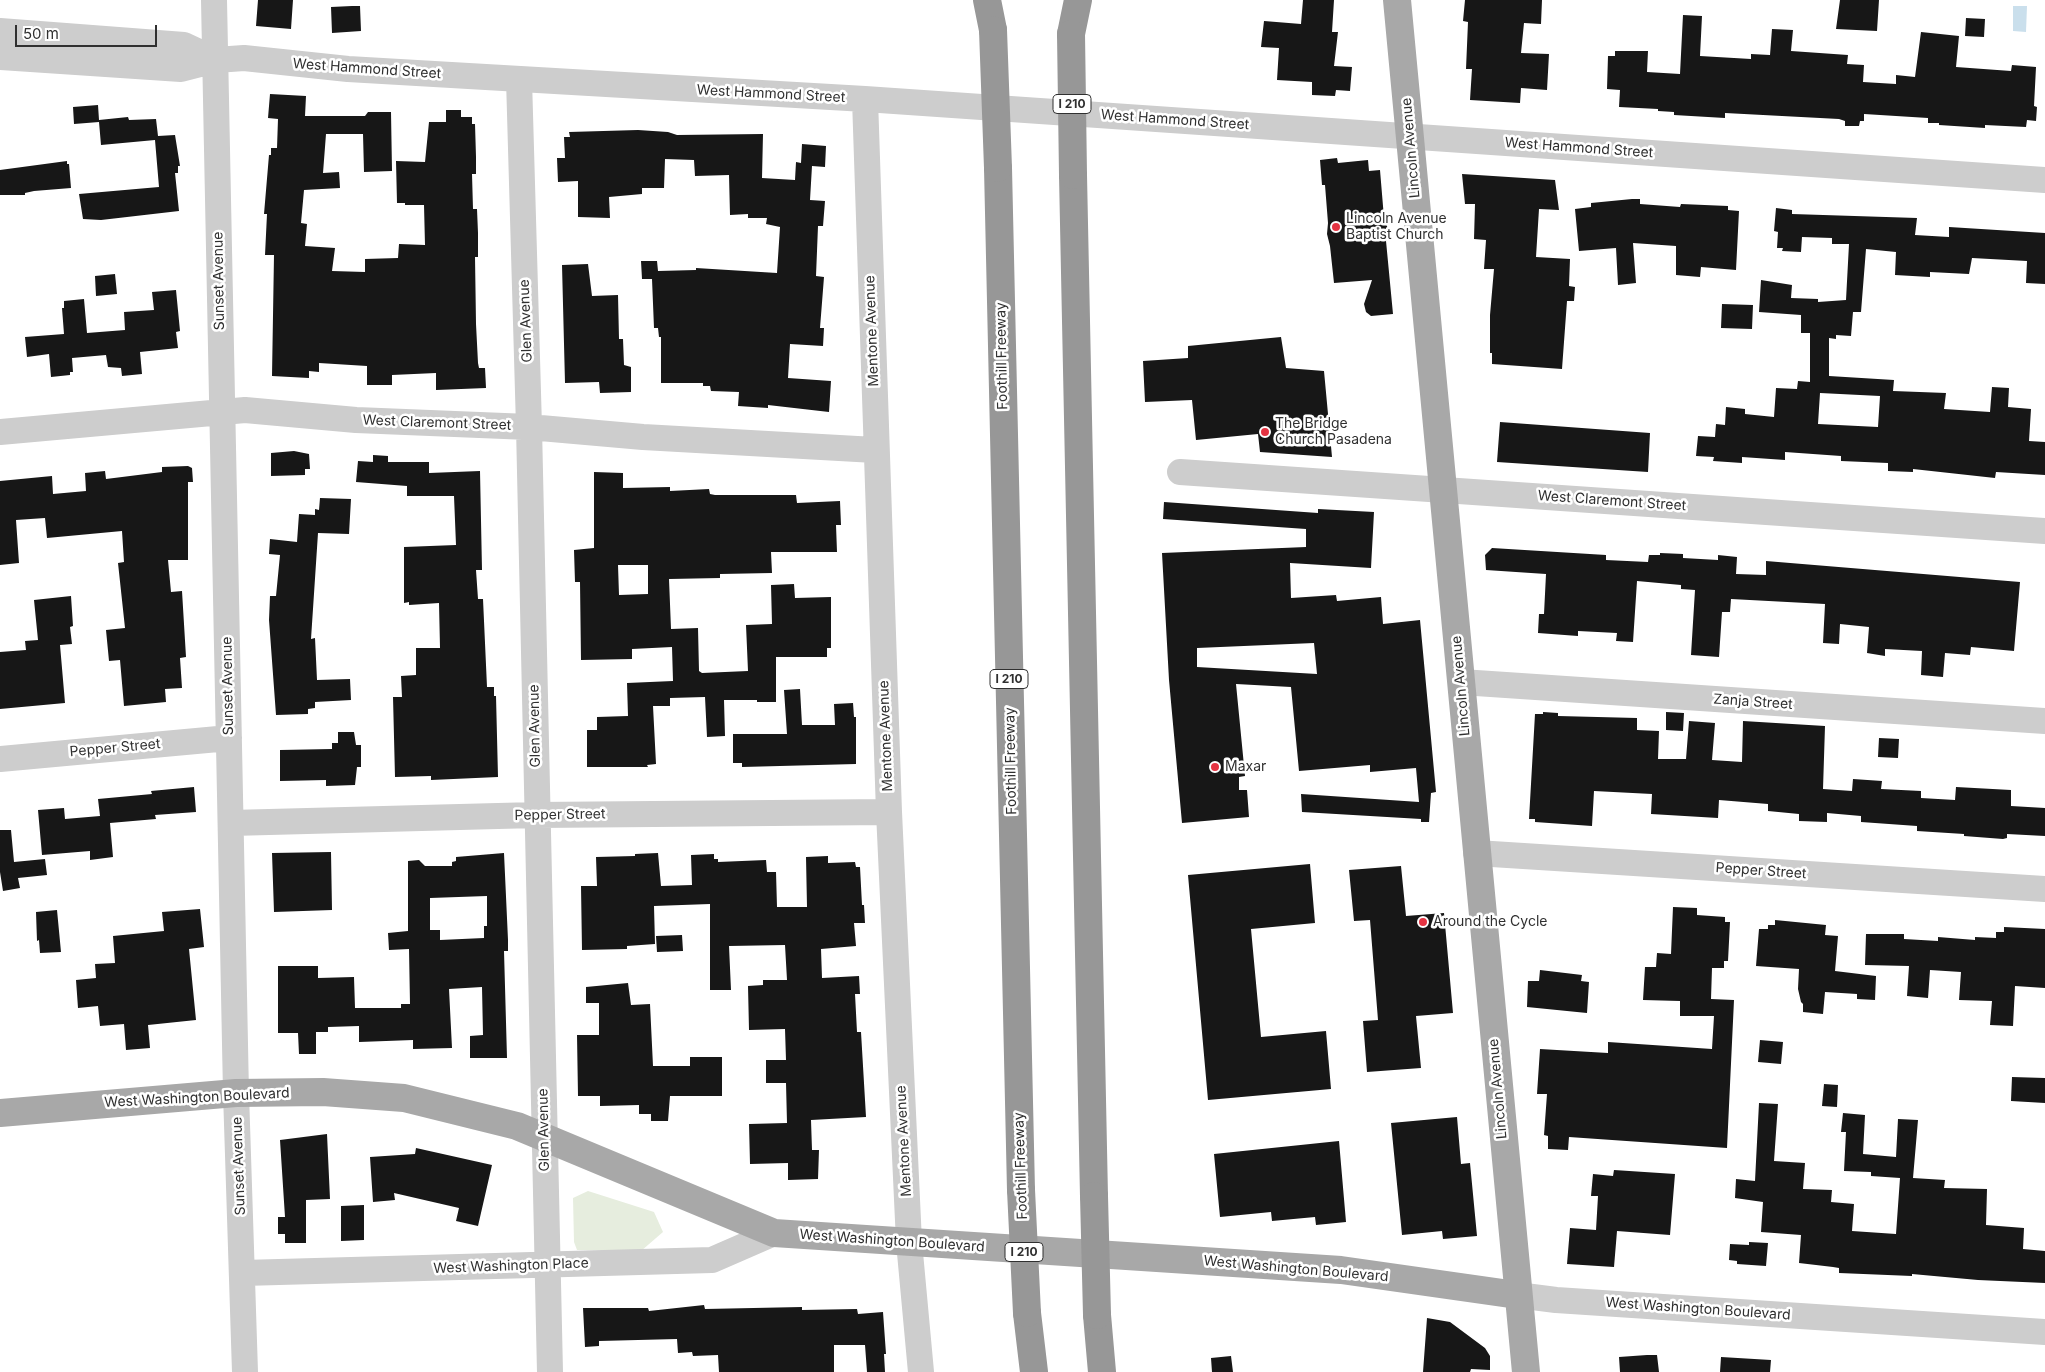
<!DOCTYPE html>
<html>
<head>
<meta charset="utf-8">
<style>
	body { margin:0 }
	#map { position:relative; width:2045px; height:1372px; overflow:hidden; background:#fff; font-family:Inter,sans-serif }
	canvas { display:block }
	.scale { position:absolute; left:15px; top:25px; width:142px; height:22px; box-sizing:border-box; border:2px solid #303030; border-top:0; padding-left:6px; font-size:15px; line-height:18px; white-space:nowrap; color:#303030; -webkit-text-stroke:4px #fff; paint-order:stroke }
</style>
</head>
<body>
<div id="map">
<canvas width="2045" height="1372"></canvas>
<div class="scale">50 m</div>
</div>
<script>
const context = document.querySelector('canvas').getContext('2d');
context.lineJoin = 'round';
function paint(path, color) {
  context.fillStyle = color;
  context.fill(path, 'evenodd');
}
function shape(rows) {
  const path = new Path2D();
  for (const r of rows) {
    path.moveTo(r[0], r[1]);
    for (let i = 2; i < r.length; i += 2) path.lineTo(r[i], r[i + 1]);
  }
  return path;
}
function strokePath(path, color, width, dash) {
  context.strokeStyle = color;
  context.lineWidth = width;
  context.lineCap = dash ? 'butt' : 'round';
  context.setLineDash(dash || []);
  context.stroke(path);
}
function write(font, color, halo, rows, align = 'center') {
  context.font = font + ' Inter,sans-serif';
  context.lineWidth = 5;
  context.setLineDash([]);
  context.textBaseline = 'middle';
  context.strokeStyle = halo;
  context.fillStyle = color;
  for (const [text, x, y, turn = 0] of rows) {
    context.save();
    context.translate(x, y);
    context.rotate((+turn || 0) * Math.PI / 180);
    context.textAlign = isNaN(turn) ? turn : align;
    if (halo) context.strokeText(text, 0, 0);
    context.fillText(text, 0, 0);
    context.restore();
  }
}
const green = shape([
	[588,1191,654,1212,663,1232,641,1251,577,1250,574,1242,573,1198]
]);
const water = shape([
	[2013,6,2027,6,2026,32,2013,31]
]);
const building = shape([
	[258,0,293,0,291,29,256,26],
	[1303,0,1334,0,1332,32,1338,32,1334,66,1352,67,1350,91,1336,90,1335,96,1312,95,1312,82,1277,80,1279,48,1261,47,1264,21,1301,24],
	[1465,0,1542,0,1541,24,1524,23,1521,53,1549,54,1547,90,1521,88,1520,103,1470,100,1472,69,1466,69,1468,22,1463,21],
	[1840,0,1879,0,1877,31,1836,29],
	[352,6,360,6,361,31,332,33,331,7],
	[1683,15,1702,16,1700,56,1751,59,1751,54,1770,55,1772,29,1793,30,1791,51,1848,55,1847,64,1864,65,1863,82,1896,84,1896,75,1915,77,1921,32,1959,36,1956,67,2011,71,2012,65,2036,67,2034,106,2037,107,2036,121,2027,120,2026,127,1985,125,1985,128,1939,125,1939,123,1928,123,1928,118,1864,114,1864,121,1860,121,1859,126,1845,126,1845,121,1839,119,1725,113,1725,118,1674,115,1674,112,1658,111,1658,109,1619,107,1620,90,1607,89,1608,56,1615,56,1615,51,1648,51,1647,72,1680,74],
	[1966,18,1985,19,1984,37,1965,36],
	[270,94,306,96,305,116,365,116,368,112,391,112,392,171,364,172,363,134,326,134,323,173,339,172,340,188,304,190,301,223,307,224,305,246,335,248,332,271,365,272,365,259,398,258,399,244,425,245,424,205,405,205,405,203,397,203,396,161,425,162,429,122,446,122,446,110,461,110,461,117,472,117,472,124,475,124,476,157,476,174,472,174,473,209,477,209,478,233,478,257,475,257,476,324,478,363,479,368,485,368,486,388,436,390,436,373,392,375,392,385,367,385,367,366,319,363,319,372,309,371,309,378,272,376,274,255,265,255,267,214,264,214,269,155,271,155,271,148,277,148,278,119,268,118],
	[98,105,99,120,128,117,129,120,156,119,158,136,175,135,180,166,178,166,178,173,175,173,179,211,101,220,83,219,79,194,159,187,155,140,101,145,99,122,74,124,73,107],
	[638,130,668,132,677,135,763,134,762,178,795,180,796,162,801,163,802,144,826,146,825,167,812,166,810,200,825,201,823,226,818,226,816,276,824,277,820,328,824,328,823,346,790,344,788,378,831,381,829,412,768,405,768,408,738,406,739,392,711,391,710,386,703,386,703,383,661,383,661,337,659,337,658,328,654,328,652,279,642,279,641,261,657,261,658,271,696,270,696,268,777,273,780,227,766,224,767,218,748,218,748,214,730,215,729,175,695,176,694,160,665,159,664,188,642,188,642,194,609,197,610,218,578,217,578,181,558,182,557,158,565,158,564,137,570,137,569,132],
	[1337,158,1338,163,1368,160,1369,171,1380,170,1384,218,1388,229,1386,241,1393,314,1371,316,1366,312,1364,304,1372,280,1334,283,1330,246,1327,234,1328,223,1325,185,1322,185,1320,160],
	[67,161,67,164,69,164,71,188,34,191,25,193,25,195,0,195,0,170],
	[1462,174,1555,180,1559,210,1539,209,1536,257,1570,259,1569,286,1575,287,1574,301,1567,301,1562,369,1492,364,1492,353,1490,353,1490,315,1494,269,1484,269,1486,240,1474,239,1475,204,1465,204],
	[1632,199,1640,199,1640,204,1680,207,1681,204,1728,206,1728,210,1739,211,1736,270,1701,267,1700,277,1676,275,1676,246,1633,243,1636,283,1618,285,1616,248,1579,251,1575,209,1591,207,1591,203],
	[1776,208,1792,210,1792,214,1917,218,1915,235,1949,237,1949,227,2045,233,2045,284,2026,283,2027,261,1972,258,1969,274,1930,272,1930,277,1895,275,1896,252,1866,249,1861,312,1853,312,1851,336,1836,335,1836,339,1829,338,1829,376,1894,380,1893,391,1946,393,1944,409,1990,412,1992,387,2009,388,2008,407,2031,409,2029,441,2045,442,2045,475,1996,472,1995,478,1913,469,1913,472,1888,471,1888,463,1841,461,1841,456,1785,452,1785,460,1742,457,1742,463,1713,461,1714,457,1696,456,1698,436,1715,437,1716,424,1725,425,1726,407,1745,409,1745,414,1774,417,1776,388,1797,389,1798,381,1810,382,1810,333,1801,333,1801,315,1759,312,1761,280,1792,285,1791,298,1818,299,1818,302,1846,300,1849,244,1832,244,1832,238,1802,237,1801,252,1782,251,1783,248,1777,248,1778,232,1774,231],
	[1820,393,1880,396,1878,427,1818,424],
	[588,264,592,296,618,295,619,339,623,339,624,365,631,367,631,392,600,393,599,382,565,383,562,265],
	[115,274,117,294,96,296,95,276],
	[176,290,180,331,176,332,178,348,140,352,142,374,122,376,121,368,108,367,106,355,72,358,73,372,70,372,70,375,51,377,49,354,27,357,25,337,64,334,62,308,64,308,64,301,84,299,87,333,125,330,124,312,154,310,152,292],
	[1722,304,1753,305,1752,329,1721,328],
	[1281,337,1286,368,1324,371,1332,457,1260,452,1258,434,1196,440,1192,400,1145,402,1143,361,1188,358,1188,346],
	[1500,422,1650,433,1648,472,1497,462],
	[294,451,309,454,310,469,305,469,305,475,271,476,271,453],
	[373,455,388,456,388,462,429,462,429,473,480,471,482,570,476,570,478,599,483,599,487,687,494,687,494,696,496,696,498,777,431,780,431,776,395,777,393,697,402,697,401,676,416,675,416,648,440,648,439,603,409,605,409,602,404,603,404,547,456,545,454,496,407,496,407,486,356,482,358,461,373,462],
	[188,466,192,468,193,482,188,482,188,560,168,560,171,592,182,591,186,657,180,658,182,688,165,689,166,702,124,706,120,660,109,661,106,630,125,628,118,563,124,562,122,531,47,538,45,518,16,520,19,563,0,565,0,481,52,476,53,494,86,491,85,473,105,471,106,479,162,472,162,467],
	[594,472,623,473,623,488,670,487,670,491,709,489,710,494,715,495,796,495,797,503,840,501,841,525,836,525,837,552,771,552,772,573,720,574,720,578,669,579,671,629,698,628,699,671,702,673,748,671,746,625,772,624,771,585,794,584,795,598,831,597,831,648,827,648,827,657,776,657,776,702,757,702,757,700,724,700,725,736,707,737,705,697,670,698,670,706,653,706,656,764,647,765,648,767,587,767,587,730,597,730,597,717,628,716,627,683,673,681,672,647,632,649,632,659,581,660,580,582,575,582,574,550,594,548],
	[618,565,648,565,648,594,619,595],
	[320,498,351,499,349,534,318,533,311,639,315,638,317,680,350,679,351,700,315,702,315,708,308,709,308,714,276,715,269,620,270,596,276,596,280,555,269,554,270,539,297,542,299,514,315,515,315,509,319,510],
	[1164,502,1318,513,1318,509,1374,512,1371,568,1290,563,1291,598,1336,595,1337,601,1381,597,1383,624,1420,620,1436,792,1431,793,1429,822,1421,822,1421,819,1302,812,1301,794,1419,802,1416,768,1370,772,1370,765,1299,771,1291,687,1236,684,1245,776,1239,777,1239,790,1247,790,1249,817,1182,823,1169,680,1162,553,1306,547,1306,529,1163,519],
	[1314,643,1317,674,1197,667,1197,648],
	[1492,548,1606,555,1606,560,1648,562,1649,555,1660,555,1660,553,1683,554,1683,558,1718,560,1718,555,1737,557,1736,574,1766,575,1766,561,2020,582,2014,651,1971,647,1970,655,1945,653,1943,677,1921,675,1922,651,1885,649,1885,656,1867,653,1869,627,1840,624,1839,644,1823,643,1825,604,1731,599,1730,612,1722,612,1719,657,1691,655,1695,590,1681,589,1681,585,1637,581,1633,642,1616,641,1617,633,1578,631,1578,636,1538,633,1539,614,1544,614,1546,574,1486,570,1485,555],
	[71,596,73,626,70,627,72,644,60,645,65,703,0,709,0,652,26,650,25,641,38,640,34,600],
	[800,689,802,725,835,725,834,704,853,703,854,717,856,717,856,764,742,767,742,763,733,763,733,734,787,734,784,690],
	[1543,712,1558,713,1558,716,1637,718,1637,730,1659,731,1658,759,1686,759,1689,721,1715,723,1712,760,1742,762,1743,721,1825,726,1823,789,1852,791,1853,779,1882,781,1881,789,1921,791,1921,798,1955,800,1956,787,2011,790,2011,806,2045,808,2045,836,2007,834,2007,838,2003,839,1964,836,1964,834,1917,831,1917,826,1861,822,1861,816,1827,813,1827,822,1799,821,1799,814,1768,811,1768,804,1719,800,1718,818,1651,814,1652,794,1594,791,1592,826,1535,822,1535,819,1529,819,1535,714,1543,714],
	[1666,712,1684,713,1683,731,1666,730],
	[338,732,354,732,356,745,361,745,361,767,357,767,355,785,326,786,326,780,280,781,280,750,332,749,332,743,338,743],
	[1879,738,1899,739,1898,758,1878,757],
	[194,787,196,812,155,815,156,819,110,823,113,857,90,860,90,851,42,855,38,810,64,808,65,819,100,816,98,799,152,794,151,791],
	[0,830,11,830,14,862,45,859,47,875,18,878,20,888,3,891,0,872],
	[331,852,332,910,274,912,272,853],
	[504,853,508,940,508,951,504,951,507,1058,470,1058,470,1036,483,1035,482,987,449,989,452,1048,413,1049,413,1040,359,1042,359,1026,328,1027,328,1032,316,1032,316,1054,299,1054,298,1033,278,1033,278,966,318,966,318,978,354,977,355,1008,401,1008,401,1004,410,1004,409,949,389,950,388,933,408,931,408,861,419,860,425,866,452,866,452,862,456,861,456,857],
	[487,896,487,926,484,926,484,938,440,940,440,930,430,930,430,898],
	[658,853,661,886,692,885,691,855,714,854,714,859,718,859,718,862,766,860,767,872,776,872,777,907,807,907,806,857,828,856,828,863,855,862,856,867,860,867,862,905,864,905,865,923,854,923,856,946,821,949,822,978,859,976,860,994,855,994,857,1032,861,1032,866,1117,811,1120,812,1150,819,1150,818,1179,788,1180,788,1163,750,1164,749,1124,787,1123,786,1083,766,1083,766,1060,786,1060,785,1029,749,1030,748,986,763,985,763,980,787,980,785,945,729,946,731,990,710,990,710,904,654,906,655,944,627,946,627,949,582,950,581,886,597,886,596,857,635,856,635,854],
	[1310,864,1315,923,1251,929,1261,1037,1326,1031,1331,1089,1208,1100,1188,875],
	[1401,866,1406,916,1444,913,1453,1013,1416,1016,1421,1068,1367,1072,1363,1021,1378,1020,1370,920,1354,921,1349,870],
	[1673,907,1697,908,1697,915,1725,917,1725,922,1730,922,1728,961,1724,961,1724,968,1712,968,1711,999,1734,1000,1727,1148,1569,1137,1568,1150,1548,1149,1548,1136,1544,1135,1547,1094,1537,1094,1540,1049,1608,1053,1608,1042,1712,1049,1714,1016,1680,1016,1680,1001,1643,1000,1645,967,1656,967,1657,953,1671,954],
	[200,909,204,947,189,949,196,1020,148,1025,150,1048,126,1050,124,1024,100,1026,98,1006,78,1008,76,980,96,978,95,964,115,963,113,936,164,931,162,912],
	[57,910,61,952,40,953,39,940,37,941,36,912],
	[1775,920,1826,925,1825,935,1838,936,1835,971,1876,976,1875,1000,1857,999,1857,994,1825,992,1823,1014,1803,1012,1803,1004,1801,1002,1798,989,1799,969,1756,966,1759,929,1768,929,1768,925,1775,925],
	[2004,927,2045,929,2045,988,2015,986,2013,1026,1990,1025,1992,1001,1959,1000,1961,972,1930,970,1928,998,1907,996,1909,966,1865,965,1866,934,1904,934,1904,939,1938,941,1938,937,1975,940,1975,937,1996,938,1996,932,2004,932],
	[682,935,683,951,657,952,656,936],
	[1540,970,1582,975,1581,981,1589,982,1587,1013,1527,1007,1528,981,1539,981],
	[628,983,631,1005,650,1004,653,1066,690,1066,690,1057,722,1057,722,1096,670,1096,668,1121,651,1121,651,1114,639,1114,639,1105,600,1106,600,1096,578,1096,577,1035,599,1035,599,1003,586,1003,586,987],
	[1760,1040,1783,1042,1781,1064,1758,1062],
	[2012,1077,2045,1078,2045,1103,2011,1101],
	[1824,1084,1838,1085,1837,1107,1822,1106],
	[1759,1103,1778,1104,1774,1161,1805,1163,1803,1189,1832,1190,1831,1202,1854,1204,1852,1231,1896,1234,1900,1178,1871,1176,1871,1172,1844,1171,1846,1132,1841,1132,1843,1113,1865,1115,1863,1154,1896,1157,1898,1119,1918,1120,1913,1178,1945,1180,1944,1188,1987,1189,1986,1225,2024,1228,2023,1249,2045,1251,2045,1283,1978,1280,1912,1274,1912,1276,1839,1273,1839,1268,1833,1267,1799,1263,1801,1235,1761,1232,1763,1202,1735,1198,1736,1179,1755,1181],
	[1457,1117,1461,1164,1470,1163,1477,1236,1443,1239,1442,1231,1402,1235,1391,1123],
	[327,1134,330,1199,306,1200,306,1243,285,1243,285,1234,278,1234,278,1217,285,1217,280,1140],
	[1339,1141,1346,1222,1316,1225,1315,1217,1272,1221,1271,1212,1220,1217,1214,1154],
	[416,1148,492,1165,478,1226,456,1221,459,1208,394,1193,395,1200,373,1202,370,1157,415,1154],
	[1614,1170,1675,1174,1670,1235,1617,1231,1614,1267,1567,1264,1570,1228,1596,1230,1598,1196,1591,1196,1593,1174,1613,1176],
	[364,1205,364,1240,341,1241,341,1206],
	[1749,1242,1768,1243,1766,1266,1737,1264,1737,1261,1729,1260,1730,1244,1749,1245],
	[704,1305,705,1309,802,1307,802,1310,857,1309,858,1314,883,1312,886,1354,884,1354,885,1372,867,1372,865,1345,834,1345,834,1372,719,1372,718,1355,693,1356,692,1352,678,1353,677,1339,599,1341,599,1346,585,1347,583,1308,648,1308,649,1311],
	[1427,1318,1450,1322,1485,1348,1490,1356,1490,1370,1471,1369,1470,1372,1423,1372],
	[1647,1355,1657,1355,1659,1372,1620,1372,1619,1357],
	[1231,1356,1233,1372,1212,1372,1211,1358],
	[1721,1357,1771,1360,1770,1372,1720,1372]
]);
const minor = shape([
	[214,0,236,1093,245,1372],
	[0,31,184,45,216,60],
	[0,57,181,69,216,60,244,58,348,69,865,99,2045,180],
	[519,79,529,427,550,1372],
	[865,99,889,812,909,1242,921,1372],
	[0,432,245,410,356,420,529,427,643,437,875,450],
	[1180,472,2045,531],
	[1461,682,2045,721],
	[0,759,229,738],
	[231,823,536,815,889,812],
	[1476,853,2045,889],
	[243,1273,712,1260,774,1233],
	[1517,1295,1556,1300,2045,1332]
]);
const major = shape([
	[1397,0,1526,1372],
	[0,1113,236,1093,323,1092,404,1098,517,1126,774,1233,1341,1270,1517,1295]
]);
const highway = shape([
	[987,0,993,30],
	[1071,34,1078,0],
	[998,168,1021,1190],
	[1073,175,1094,1196],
	[1027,1313,1034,1372],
	[1097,1315,1102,1372]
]);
const highwayBridge = shape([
	[993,30,998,168],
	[1071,34,1073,175],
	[1021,1190,1027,1313],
	[1094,1196,1097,1315]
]);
const markers = [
	[1336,227,5,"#e53342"],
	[1265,432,5,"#e53342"],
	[1215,767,5,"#e53342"],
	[1423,922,5,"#e53342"]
];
const shields = [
	[1072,104,38],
	[1009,679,38],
	[1024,1252,38]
];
const shieldNames = [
	["I 210",1072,104],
	["I 210",1009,679],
	["I 210",1024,1252]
];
const streetNames = [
	["West Hammond Street",367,69,4],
	["West Hammond Street",771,94,3],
	["West Hammond Street",1175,120,4],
	["Lincoln Avenue",1411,148,-95],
	["West Hammond Street",1579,148,4],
	["Sunset Avenue",219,281,-91],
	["Glen Avenue",526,321,-92],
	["Mentone Avenue",872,331,-92],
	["Foothill Freeway",1002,356,-91],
	["West Claremont Street",437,423,2],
	["West Claremont Street",1612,501,4],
	["Sunset Avenue",228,686,-91],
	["Lincoln Avenue",1461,686,-95],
	["Zanja Street",1753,702,4],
	["Glen Avenue",535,726,-91],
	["Mentone Avenue",886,736,-92],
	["Pepper Street",115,748,-5],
	["Foothill Freeway",1011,761,-91],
	["Pepper Street",560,815,-1],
	["Pepper Street",1761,871,4],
	["Lincoln Avenue",1498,1089,-95],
	["West Washington Boulevard",197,1098,-3],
	["Glen Avenue",544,1130,-91],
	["Mentone Avenue",904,1141,-93],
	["Sunset Avenue",239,1166,-92],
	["Foothill Freeway",1021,1166,-92],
	["West Washington Boulevard",892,1241,4],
	["West Washington Place",511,1266,-2],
	["West Washington Boulevard",1296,1269,5],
	["West Washington Boulevard",1698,1309,4]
];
const poiNames = [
	["Lincoln Avenue",1346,219],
	["Baptist Church",1346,235],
	["The Bridge",1275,424],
	["Church Pasadena",1275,440],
	["Maxar",1225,767],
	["Around the Cycle",1433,922]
];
paint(green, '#e6edde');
paint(water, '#cadfec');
paint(building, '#171717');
strokePath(minor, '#cdcdcd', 26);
strokePath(major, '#a8a8a8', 28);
strokePath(highway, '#979797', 28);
strokePath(highwayBridge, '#979797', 28);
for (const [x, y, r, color] of markers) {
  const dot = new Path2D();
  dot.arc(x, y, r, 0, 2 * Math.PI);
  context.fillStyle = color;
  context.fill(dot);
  strokePath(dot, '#fff', 2);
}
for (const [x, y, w] of shields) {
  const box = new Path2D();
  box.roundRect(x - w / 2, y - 9.5, w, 19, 4);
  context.fillStyle = '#fff';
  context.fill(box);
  strokePath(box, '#303030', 1);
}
write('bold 12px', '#303030', null, shieldNames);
write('14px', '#303030', '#fff', streetNames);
write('14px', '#303030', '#fff', poiNames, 'left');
</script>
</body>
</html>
